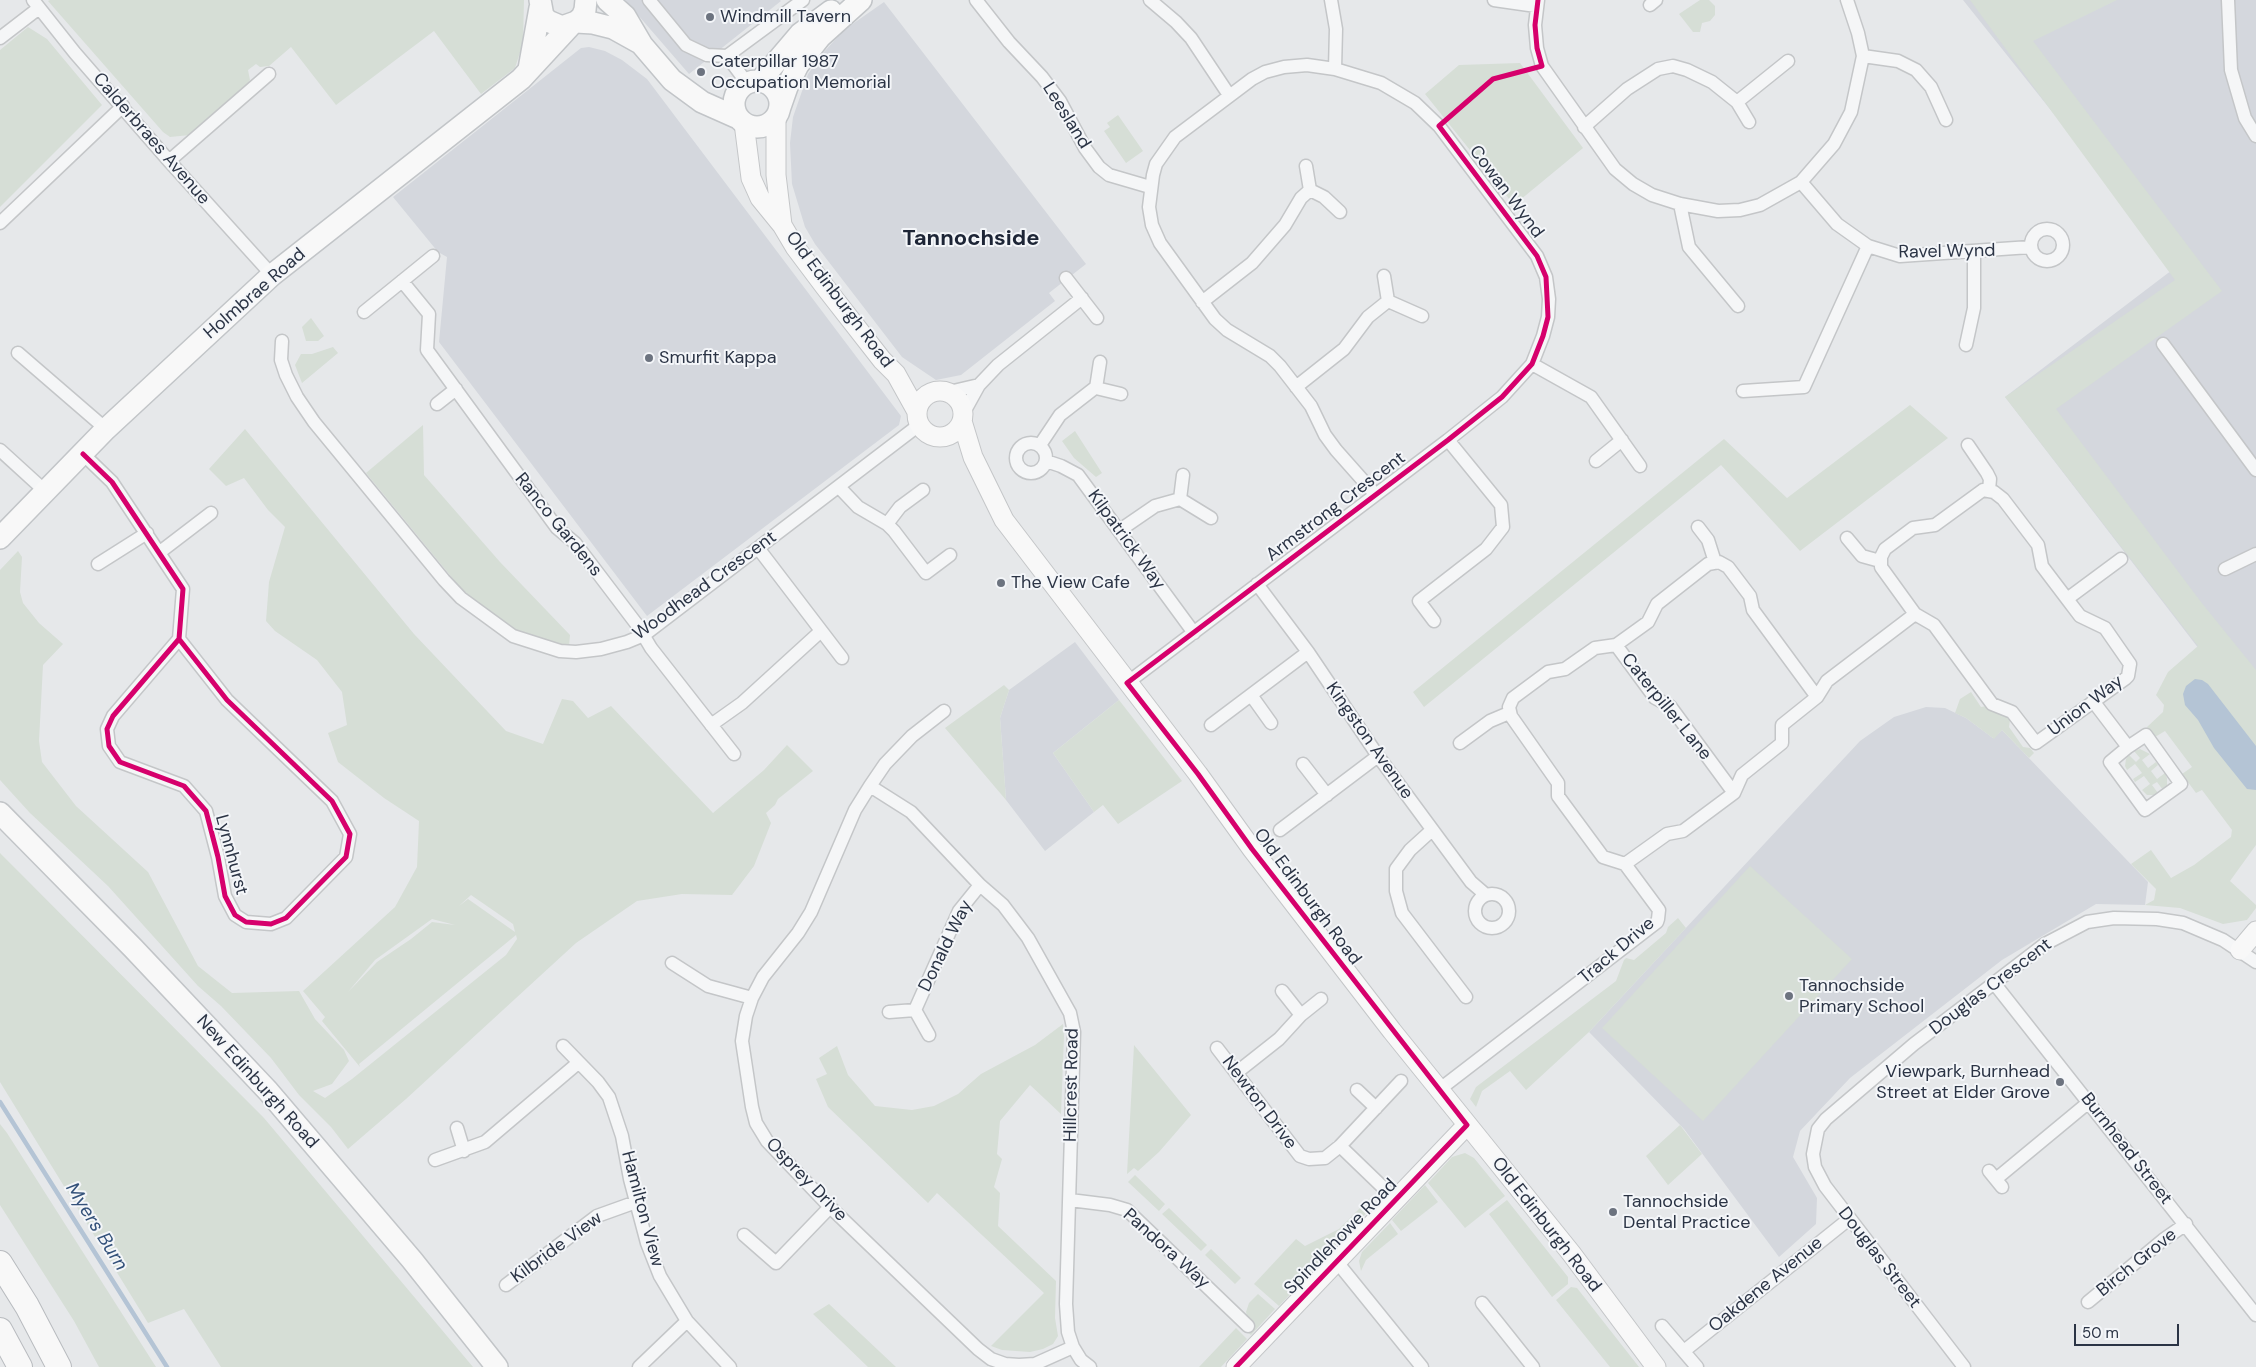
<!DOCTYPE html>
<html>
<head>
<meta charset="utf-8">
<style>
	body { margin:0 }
	#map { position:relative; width:2256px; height:1367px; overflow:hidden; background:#e6e8ea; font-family:"DM Sans",sans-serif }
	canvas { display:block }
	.scale { position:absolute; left:2074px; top:1324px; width:105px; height:22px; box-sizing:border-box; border:2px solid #2b3445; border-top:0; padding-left:6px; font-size:15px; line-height:18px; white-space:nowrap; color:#2b3445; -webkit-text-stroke:4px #f4f6f9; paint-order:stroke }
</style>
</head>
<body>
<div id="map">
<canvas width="2256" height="1367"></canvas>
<div class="scale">50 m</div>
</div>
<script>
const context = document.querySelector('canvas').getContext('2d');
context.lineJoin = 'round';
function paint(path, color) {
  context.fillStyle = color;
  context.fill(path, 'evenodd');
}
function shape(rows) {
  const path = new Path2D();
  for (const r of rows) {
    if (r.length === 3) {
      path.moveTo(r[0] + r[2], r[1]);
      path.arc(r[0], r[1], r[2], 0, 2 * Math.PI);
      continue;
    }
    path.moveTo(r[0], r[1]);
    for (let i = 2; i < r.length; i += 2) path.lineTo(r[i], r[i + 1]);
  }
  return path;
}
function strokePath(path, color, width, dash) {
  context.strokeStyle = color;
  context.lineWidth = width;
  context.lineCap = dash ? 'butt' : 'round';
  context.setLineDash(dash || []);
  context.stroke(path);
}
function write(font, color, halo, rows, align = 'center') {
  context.font = font + ' "DM Sans",sans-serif';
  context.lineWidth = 4;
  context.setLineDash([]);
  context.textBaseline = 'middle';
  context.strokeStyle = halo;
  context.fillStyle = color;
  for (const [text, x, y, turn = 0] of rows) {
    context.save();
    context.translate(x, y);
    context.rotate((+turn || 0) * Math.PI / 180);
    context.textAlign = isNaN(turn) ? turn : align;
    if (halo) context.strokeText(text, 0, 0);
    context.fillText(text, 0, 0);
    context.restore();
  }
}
const built = shape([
	[625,0,780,0,781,1,689,74],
	[1963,0,2256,0,2256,723,2005,397,2176,267],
	[884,2,1086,264,1049,293,1055,301,961,375,936,380,902,357,815,244,805,227,792,184,790,143,793,117,808,74,823,53,844,30],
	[589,47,605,51,622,60,647,79,901,416,899,425,647,616,439,342,447,257,438,252,393,197,581,48],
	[1075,642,1119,700,1053,753,1094,812,1045,851,1006,800,1000,718,1009,690],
	[1926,707,1945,708,1966,718,1993,738,2002,730,2148,882,2145,905,2096,904,2002,960,1850,1078,1800,1131,1793,1157,1817,1198,1816,1224,1779,1257,1684,1129,1589,1032,1860,741,1894,717]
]);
const green = shape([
	[50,0,524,0,523,43,515,68,481,94,434,31,336,105,291,47,269,66,260,67,256,64,248,70,250,80,247,85,190,135,170,137,163,132,48,1],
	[1700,0,1709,0,1715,6,1715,15,1710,21,1702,23,1700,32,1693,32,1679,14],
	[1970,0,2117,0,2033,41,2222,291,2056,409,2201,602,2256,670,2256,845,2230,881,2256,905,2256,908,2247,920,2223,924,2180,908,2145,905,2154,900,2156,889,2131,864,2151,850,2171,878,2194,865,2231,837,2232,830,2202,790,2196,793,2182,774,2192,767,2165,731,2155,737,2147,727,2163,712,2164,705,2156,695,2168,672,2198,646,2005,397,2175,280],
	[28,27,47,39,102,105,0,207,0,50],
	[1520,63,1583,148,1514,205,1425,94,1459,65],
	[1118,115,1143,151,1126,163,1104,131,1110,127,1107,123],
	[311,318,324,336,318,341,306,341,302,327],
	[333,347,338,353,302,383,295,365,301,354,312,354],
	[1910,405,1948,438,1800,551,1721,465,1424,707,1413,692,1724,439,1787,498],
	[423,425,424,475,500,562,570,635,569,646,532,638,516,630,479,605,458,585,366,473],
	[245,429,414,634,506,731,543,744,562,699,573,701,588,718,611,706,713,813,764,770,787,745,813,771,778,799,775,805,766,813,771,823,754,866,732,895,682,894,637,901,576,943,406,1099,348,1149,331,1127,299,1095,271,1058,221,1006,198,986,108,886,30,813,0,780,0,570,18,551,22,557,20,592,23,603,39,623,63,644,43,665,39,741,42,762,76,806,148,872,198,966,232,993,299,991,315,1019,344,1050,349,1061,332,1084,313,1091,325,1098,352,1079,506,955,517,939,516,935,359,1064,360,1067,322,1021,325,1017,303,991,395,907,417,867,419,821,384,798,338,762,328,733,347,725,342,692,317,660,275,631,266,621,269,582,285,527,268,510,244,478,226,486,209,469],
	[471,895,513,924,515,932,468,899,459,906],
	[432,919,455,925,432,922,411,939,377,962,348,992,375,960],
	[1075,431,1102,473,1096,477,1074,458,1062,441],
	[1004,685,1009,690,1000,718,1006,800,945,728],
	[1971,692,1981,707,1987,706,2007,716,2010,720,2009,727,2023,747,2030,748,2034,753,2029,758,2002,730,1994,739,1966,718,1955,713,1960,699],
	[1119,700,1182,781,1118,824,1103,805,1094,812,1053,753],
	[2140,749,2150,754,2142,760,2148,768,2156,762,2158,765,2151,771,2157,779,2165,773,2167,778,2167,786,2163,790,2157,782,2152,785,2158,793,2154,795,2147,795,2142,790,2150,784,2144,776,2135,782,2133,779,2142,773,2135,764,2127,770,2125,766,2126,759,2129,755,2136,762,2140,758,2134,751],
	[0,853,264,1118,473,1367,221,1367,184,1309,148,1323,0,1082],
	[1750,866,1852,959,1703,1121,1602,1028],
	[1678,918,1686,928,1589,1032,1526,1090,1510,1071,1482,1091,1476,1107,1470,1099,1476,1087,1616,981,1624,960,1626,958,1634,960,1666,933,1668,927],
	[1063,1024,1064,1036,1061,1114,1030,1085,1000,1121,997,1154,1002,1159,994,1187,1000,1193,998,1226,1056,1281,1055,1318,1058,1336,1053,1344,1043,1349,1030,1352,1002,1350,991,1346,1044,1293,937,1193,928,1203,828,1107,816,1079,827,1074,819,1058,837,1046,848,1075,875,1106,912,1110,934,1106,958,1094,981,1074,1035,1045],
	[1134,1045,1191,1115,1159,1152,1138,1171,1134,1168,1127,1174],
	[0,1124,7,1133,156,1367,99,1367,74,1321,0,1205],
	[1680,1125,1702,1154,1668,1185,1646,1156],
	[1465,1153,1474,1158,1505,1196,1465,1228,1428,1183,1452,1157],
	[1135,1175,1165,1204,1159,1211,1128,1182],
	[1425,1185,1438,1202,1401,1231,1392,1220],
	[1373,1195,1371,1208,1279,1306,1254,1284,1296,1239,1305,1246,1339,1229],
	[1507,1200,1568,1277,1568,1284,1552,1297,1489,1214],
	[1169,1208,1207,1245,1201,1251,1162,1214],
	[1390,1223,1398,1234,1366,1260,1361,1271,1359,1261,1362,1252],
	[1211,1249,1241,1278,1235,1284,1205,1255],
	[1571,1287,1577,1288,1639,1367,1610,1367,1556,1300],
	[1258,1294,1275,1309,1251,1335,1247,1332,1255,1323,1247,1316,1246,1312,1249,1303],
	[829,1304,896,1367,868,1367,813,1314],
	[1236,1328,1247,1339,1221,1367,1199,1367]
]);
const water = shape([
	[2195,679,2202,680,2208,684,2256,746,2256,790,2247,789,2214,748,2198,720,2185,705,2183,694,2186,686]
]);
const stream = shape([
	[0,1102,167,1367]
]);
const street = shape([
	[33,0,75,53,169,161,272,275],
	[649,0,686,45,707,55,727,56],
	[976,0,1009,42,1042,77,1060,101,1085,148,1099,167,1109,175,1150,187],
	[1150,0,1176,22,1191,38,1229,95],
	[1331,0,1336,29,1335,69],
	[1494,0,1536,6],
	[1538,0,1535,25,1537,48,1542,66,1615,169,1633,184,1652,195,1680,204,1718,211,1740,210,1760,205,1801,182,1834,144,1851,112,1863,56,1858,33,1847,0],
	[2228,0,2231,70,2245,118,2256,136],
	[1650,5,1656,0],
	[0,38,39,8],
	[727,56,803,0],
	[727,56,747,83],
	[1863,56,1898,61,1916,70,1931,87,1946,120],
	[1737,102,1788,61],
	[1584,127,1627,89,1658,69,1673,66,1687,70,1712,82,1737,102,1749,122],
	[169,161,269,74],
	[1306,166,1310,190,1324,197,1340,212],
	[1801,182,1837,224,1868,246,1900,256,2030,247],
	[1680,204,1689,247,1738,306],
	[0,223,123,106],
	[2047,245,16],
	[1384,276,1388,301,1422,316],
	[1066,278,1097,318],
	[402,281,429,314,427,350,557,528,575,543,638,626,651,648,734,754],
	[1202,302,1252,263,1285,225,1301,198,1310,190],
	[364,312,433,256],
	[282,341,281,360,286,375,297,397,314,422,444,580,461,598,513,636,560,651,576,652,601,649,627,642,644,635,919,425],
	[2163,344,2256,470],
	[1966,345,1974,308,1974,251],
	[18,353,106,429],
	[1100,362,1096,388,1121,394],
	[1532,364,1591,397,1640,466],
	[1296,387,1344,349,1368,317,1388,301],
	[1743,391,1804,387,1868,246],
	[949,392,979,385],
	[437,404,456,389],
	[963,414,979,385,998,365,1082,298],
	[1031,458,15],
	[1040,445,1060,415,1096,387],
	[1968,445,1987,473,1990,479,1989,490],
	[0,450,45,491],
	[83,454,112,482,183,589,179,639,227,700,332,801,350,834,346,857,286,918,271,924,246,922,235,915,225,896,218,857,206,811,184,786,120,762,109,746,107,729,113,716,179,639],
	[1046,461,1061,466,1078,475,1194,633],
	[1596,461,1622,440],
	[1183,475,1180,499,1211,518],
	[839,487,858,507,887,524,894,531,926,573,950,555],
	[1983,490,1994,492,2003,499,2038,545,2042,566,2067,599,2080,616,2105,628,2130,664,2128,676,2125,679,2036,743,2012,712,1992,704,1934,625,1915,614,1881,567,1881,557,1885,549,1913,528,1935,525,1983,490],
	[887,524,900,507,923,490],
	[1698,527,1708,540,1715,562],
	[1120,530,1155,506,1180,499],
	[1847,538,1862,556,1880,561],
	[758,548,842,658],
	[160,552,211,513],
	[98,564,147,533],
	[2225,569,2256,554],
	[1257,584,1308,652,1378,756,1471,882,1486,895],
	[2067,599,2121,559],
	[1434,621,1419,601,1486,549,1503,527,1501,505,1448,440],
	[1616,645,1655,698,1670,706,1734,793],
	[1127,683,1448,440,1502,397,1532,364,1543,336,1548,317,1549,299,1546,277,1537,256,1439,126,1415,103,1381,83,1335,69,1307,65,1284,67,1265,72,1252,79,1175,137,1156,164,1153,175,1149,207,1152,225,1160,243,1215,319,1227,330,1270,356,1280,366,1311,406,1325,435,1336,450,1375,494],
	[1251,695,1271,723],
	[2093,701,2128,747,2146,735,2181,784,2145,810,2110,762,2128,747],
	[944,711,912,736,885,764,870,786,855,810,811,912,798,933,763,977,752,998,746,1016,742,1041,752,1107,756,1123,767,1141,830,1207,978,1349,991,1359,1005,1364,1019,1365,1035,1364,1073,1347],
	[711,725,742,703,821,631],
	[1211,725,1308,652],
	[1460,743,1490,721,1509,713],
	[1303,764,1327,795],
	[870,786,911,812,980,885,1003,905,1028,938,1070,1013,1074,1032,1066,1304,1068,1332,1073,1347,1081,1360,1090,1367],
	[1280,830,1378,756],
	[1432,830,1410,850,1396,869,1396,891,1402,913,1466,997],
	[1625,864,1667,834,1683,831,1734,793,1742,775,1782,743,1782,725,1817,697,1827,681,1915,614],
	[1492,911,17],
	[672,963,708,986,752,998],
	[1994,983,2256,1315],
	[1282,991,1301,1015],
	[915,1010,959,911,980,885],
	[889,1012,915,1010,929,1035],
	[563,1046,598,1082,609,1097,622,1136,630,1179,647,1243,660,1276,687,1321,730,1367],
	[1217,1048,1300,1156,1309,1159,1325,1158,1340,1146,1395,1199],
	[1236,1073,1279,1039,1301,1015,1321,999],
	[1440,1089,1657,922,1658,919,1659,910,1625,864,1603,857,1558,796,1558,783,1511,716,1509,707,1513,698,1548,672,1565,669,1595,648,1616,645,1648,622,1657,604,1708,564,1719,562,1728,567,1750,596,1753,610,1817,697],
	[1357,1090,1376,1108],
	[457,1128,464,1151],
	[1340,1146,1401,1081],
	[435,1160,485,1142,578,1063],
	[1989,1171,2002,1187],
	[1996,1179,2089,1102],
	[1070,1200,1110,1205,1127,1210,1248,1326],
	[744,1235,776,1263,830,1207],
	[1337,1262,1422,1367],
	[506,1285,597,1216,636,1202],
	[2088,1302,2163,1240,2186,1224],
	[1482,1303,1533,1367],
	[1662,1326,1697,1367],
	[1684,1351,1849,1219],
	[639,1367,687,1321],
	[1964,1367,1825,1186,1815,1167,1813,1154,1818,1129,1826,1119,1914,1044,1972,1000,2045,944,2087,922,2114,918,2157,919,2183,923,2223,940,2256,962]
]);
const secondary = shape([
	[776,118,776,175,782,225],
	[744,123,751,178,760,198,782,225,795,247,825,287,882,360,896,374,916,410],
	[940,414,23],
	[962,421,973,457,1004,520,1198,774,1252,849,1392,1031,1571,1253,1656,1367],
	[2240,950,2256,931],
	[1236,1367,1467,1125]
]);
const primary = shape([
	[540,0,543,16,548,21,562,27,576,22,582,17,585,10,586,0],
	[607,0,625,16,642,45,672,80,702,102,738,118],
	[576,22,593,23,613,28,640,43],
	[529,69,540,8],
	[757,104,23],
	[760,81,800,34,831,11],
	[780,107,787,87,798,65,820,37,861,0],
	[0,538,106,429,272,275,521,79,570,26],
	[0,813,133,948,268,1091,412,1260,497,1367]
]);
const highway = shape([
	[0,1263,27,1306,59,1367],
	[0,1330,20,1367]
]);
const cycleway = shape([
	[83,454,112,482,183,589,179,639,227,700,332,801,350,834,346,857,286,918,271,924,246,922,235,915,225,896,218,857,206,811,184,786,120,762,109,746,107,729,113,716,179,639],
	[1236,1367,1467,1125,1252,849,1198,774,1127,683,1448,440,1502,397,1532,364,1543,336,1548,317,1546,277,1537,256,1439,126,1493,79,1542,66,1537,48,1535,25,1538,0]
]);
const markers = [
	[710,17,5,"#6c737f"],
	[701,72,5,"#6c737f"],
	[649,358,5,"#6c737f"],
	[1001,583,5,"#6c737f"],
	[1789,996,5,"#6c737f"],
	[2060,1082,5,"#6c737f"],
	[1613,1212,5,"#6c737f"]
];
const poiNames = [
	["Windmill Tavern",720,17],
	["Caterpillar 1987",711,62],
	["Occupation Memorial",711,83],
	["Smurfit Kappa",659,358],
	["The View Cafe",1011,583],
	["Tannochside",1799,986],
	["Primary School",1799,1007],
	["Viewpark, Burnhead",2050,1072,"right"],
	["Street at Elder Grove",2050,1093,"right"],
	["Tannochside",1623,1202],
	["Dental Practice",1623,1223]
];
const streetNames = [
	["Leesland",1066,116,58],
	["Calderbraes Avenue",151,139,49],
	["Cowan Wynd",1506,192,53],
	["Ravel Wynd",1947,252,-1],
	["Holmbrae Road",255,294,-41],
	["Old Edinburgh Road",839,300,53],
	["Armstrong Crescent",1336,507,-37],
	["Ranco Gardens",558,525,51],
	["Kilpatrick Way",1126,540,54],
	["Woodhead Crescent",705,586,-36],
	["Union Way",2086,706,-37],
	["Caterpiller Lane",1666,707,51],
	["Kingston Avenue",1369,741,55],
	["Lynnhurst",231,855,75],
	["Old Edinburgh Road",1307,897,53],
	["Donald Way",946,946,-64],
	["Track Drive",1617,951,-40],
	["Douglas Crescent",1991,987,-37],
	["New Edinburgh Road",257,1082,48],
	["Hillcrest Road",1072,1085,-89],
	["Newton Drive",1259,1103,53],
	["Burnhead Street",2126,1149,52],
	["Osprey Drive",806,1180,46],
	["Hamilton View",642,1209,75],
	["Old Edinburgh Road",1546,1225,52],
	["Spindlehowe Road",1341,1237,-46],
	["Kilbride View",557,1248,-36],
	["Pandora Way",1166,1249,42],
	["Douglas Street",1879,1258,52],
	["Birch Grove",2137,1263,-39],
	["Oakdene Avenue",1766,1285,-39]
];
const waterNames = [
	["Myers Burn",96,1227,58]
];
const districtNames = [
	["Tannochside",971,239]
];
paint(built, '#d4d7dd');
paint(green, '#d6ded6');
paint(water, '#b4c4d5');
strokePath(stream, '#b4c4d5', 4.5);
strokePath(street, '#c4c6c8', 15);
strokePath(secondary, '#c4c6c8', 21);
strokePath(primary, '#c2c5c8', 24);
strokePath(highway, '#b8bbbf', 26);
strokePath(street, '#f5f6f7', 12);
strokePath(secondary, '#f8f8f8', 19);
strokePath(primary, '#f8f8f8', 21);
strokePath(highway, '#f8f8f8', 24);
strokePath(cycleway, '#d6006c', 5);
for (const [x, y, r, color] of markers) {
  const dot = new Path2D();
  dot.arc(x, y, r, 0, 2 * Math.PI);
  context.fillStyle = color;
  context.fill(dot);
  strokePath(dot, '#f4f6f9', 2);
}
write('18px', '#2b3445', '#f4f6f9', poiNames, 'left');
write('18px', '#2b3445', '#f4f6f9', streetNames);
write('italic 19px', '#34527a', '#f4f6f9', waterNames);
write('bold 22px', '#1d2536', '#f4f6f9', districtNames);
</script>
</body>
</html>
